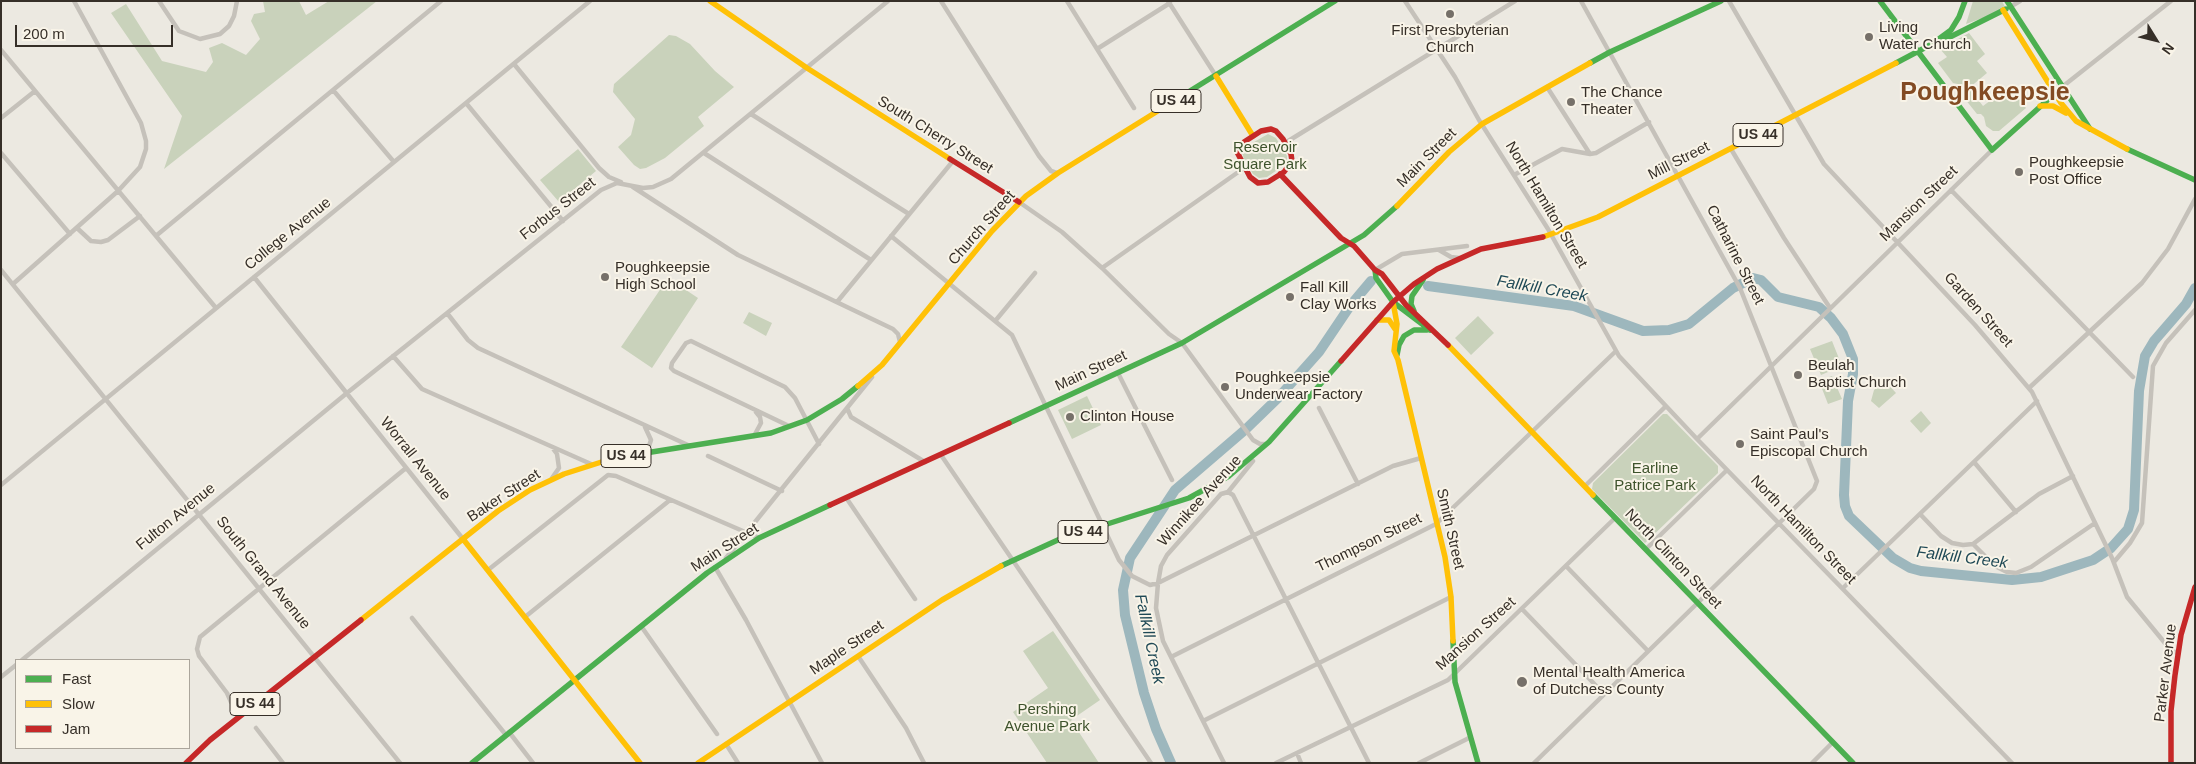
<!DOCTYPE html>
<html>
<head>
<meta charset="utf-8">
<style>
	body { margin:0 }
	#map { position:relative; width:2196px; height:764px; overflow:hidden; background:#ece9e1; font-family:Helvetica,sans-serif }
	canvas { display:block }
	.frame { position:absolute; inset:0; border:2px solid #362f28; pointer-events:none }
	.legend { position:absolute; left:15px; top:659px; width:175px; height:90px; box-sizing:border-box; background:#f9f4e8; border:1px solid #aba59b; margin:0; padding:6px 9px; list-style:none; font-size:15px; color:#362f28 }
	.legend li { display:flex; align-items:center; gap:10px; height:25px }
	.legend b { width:25px; border:1px solid #aba59b }
	.north { position:absolute; left:2131px; top:15px; width:50px; height:50px; -webkit-text-stroke:4px #f9f4e8; paint-order:stroke; rotate:126deg; font-size:14px; font-weight:700; line-height:20px; text-align:center; color:#362f28 }
	.north::after { content:''; display:block; margin:auto; width:18px; height:22px; background:#362f28; clip-path:polygon(50% 0,100% 100%,50% 72%,0 100%) }
	.scale { position:absolute; left:15px; top:25px; width:158px; height:22px; box-sizing:border-box; border:2px solid #362f28; border-top:0; padding-left:6px; font-size:15px; line-height:18px; white-space:nowrap; color:#362f28; -webkit-text-stroke:4px #f9f4e8; paint-order:stroke }
</style>
</head>
<body>
<div id="map">
<canvas width="2196" height="764"></canvas>
<div class="frame"></div>
<ul class="legend">
<li><b style="height:6px;background:#4caf50"></b>Fast</li>
<li><b style="height:6px;background:#ffc107"></b>Slow</li>
<li><b style="height:6px;background:#c62828"></b>Jam</li>
</ul>
<div class="north">N</div>
<div class="scale">200 m</div>
</div>
<script>
const context = document.querySelector('canvas').getContext('2d');
context.lineJoin = 'round';
function paint(path, color) {
  context.fillStyle = color;
  context.fill(path, 'evenodd');
}
function shape(rows) {
  const path = new Path2D();
  for (const r of rows) {
    path.moveTo(r[0], r[1]);
    for (let i = 2; i < r.length; i += 2) path.lineTo(r[i], r[i + 1]);
  }
  return path;
}
function strokePath(path, color, width, dash) {
  context.strokeStyle = color;
  context.lineWidth = width;
  context.lineCap = dash ? 'butt' : 'round';
  context.setLineDash(dash || []);
  context.stroke(path);
}
function write(font, color, halo, rows, align = 'center') {
  context.font = font + ' Helvetica,sans-serif';
  context.lineWidth = 4;
  context.setLineDash([]);
  context.textBaseline = 'middle';
  context.strokeStyle = halo;
  context.fillStyle = color;
  for (const [text, x, y, turn = 0] of rows) {
    context.save();
    context.translate(x, y);
    context.rotate((+turn || 0) * Math.PI / 180);
    context.textAlign = isNaN(turn) ? turn : align;
    if (halo) context.strokeText(text, 0, 0);
    context.fillText(text, 0, 0);
    context.restore();
  }
}
const green = shape([
	[263,1,299,1,306,15,329,1,377,1,164,169,182,116,111,13,126,4,162,61,206,72,213,62,209,48,222,43,246,55,260,39,251,21,254,14,265,12],
	[1973,1,2002,1,2005,7,1991,15,1966,24],
	[1969,33,1985,54,1977,61,1987,73,1969,88,1983,106,2002,92,2010,101,2017,96,2026,108,1999,131,1993,131,1986,126,1984,117,1981,114,1977,114,1961,94,1962,85,1953,83,1938,63,1947,57,1940,49],
	[669,35,676,36,690,44,715,71,734,87,698,117,704,126,665,158,646,168,640,169,634,165,618,147,631,135,635,119,613,92,614,84],
	[1268,134,1276,138,1287,156,1287,161,1283,166,1267,177,1259,178,1253,174,1244,159,1242,152,1247,146],
	[578,149,596,171,559,202,540,180],
	[668,278,698,298,652,368,621,347],
	[749,312,772,323,766,336,743,323],
	[1478,316,1494,333,1471,355,1455,338],
	[1832,341,1842,366,1821,375,1810,349],
	[1832,376,1842,399,1828,404,1819,381],
	[1885,381,1896,393,1879,408,1871,401,1874,390],
	[1087,396,1101,425,1072,439,1058,410],
	[1921,411,1931,423,1921,433,1910,421],
	[1663,414,1667,414,1718,466,1718,473,1645,543,1592,489,1593,483],
	[1053,631,1100,700,1071,720,1099,763,1047,763,1013,712,1048,688,1023,651]
]);
const river = shape([
	[1428,286,1574,306,1643,331,1669,330,1689,324,1733,288,1753,278,1761,280,1778,297,1819,307,1831,318,1843,334,1853,359,1853,374,1848,401,1844,495,1845,506,1849,516,1893,558,1910,568,1921,571,2012,580,2041,577,2093,560,2111,548,2128,529,2134,510,2139,391,2145,356,2154,341,2186,304,2195,288],
	[1171,763,1156,729,1144,693,1125,615,1123,590,1130,558,1175,490,1246,429,1278,398,1319,352,1350,306,1371,281]
]);
const street = shape([
	[159,1,179,31,200,39,220,34,229,26,234,16,237,1],
	[941,1,1039,156,1051,171,1057,173],
	[1067,1,1134,108],
	[1168,1,1216,76],
	[1405,1,1455,77,1479,120,1548,229,1619,356,1697,439,2012,763],
	[1729,1,1824,164,1975,325,2032,392,2112,558,2127,597,2169,648,2178,654],
	[2010,7,2020,1],
	[1097,49,1170,3],
	[1,50,216,308],
	[514,64,599,168,609,177,621,182],
	[1547,87,1590,154],
	[2062,87,2171,1],
	[333,90,394,162],
	[466,103,563,221],
	[751,114,909,214],
	[1,118,35,91],
	[1285,143,1515,1],
	[1731,149,1784,238,1830,308],
	[1,153,70,234],
	[704,153,871,260],
	[1514,175,1562,149,1590,154,1596,153,1649,122],
	[633,187,738,255,893,329,898,334,900,342],
	[1951,190,2133,377],
	[1019,202,1062,232,1102,268,1169,334,1182,343,1253,440,1260,444,1266,444],
	[77,228,91,241,101,242,108,240,140,216],
	[157,235,441,1],
	[891,236,1012,335,1119,560,1132,576,1150,585,1158,583,1393,466,1421,458],
	[1439,250,1451,257,1459,258],
	[1102,268,1244,168],
	[1,270,400,763],
	[1375,270,1402,254,1467,246],
	[254,277,463,539],
	[13,284,118,191,140,167,146,149,146,141,141,123,74,1],
	[837,302,953,161],
	[447,313,468,340,478,348,690,446],
	[996,320,1035,273],
	[393,356,422,389,591,464],
	[1118,373,1172,480],
	[2029,388,2142,283,2168,249,2195,199],
	[847,408,851,417,925,462],
	[1319,408,1358,484],
	[789,426,674,371,671,368,672,363,686,343,691,341,785,387,795,398,819,444],
	[754,436,761,423,760,417,756,412],
	[1697,439,1992,150],
	[643,452,649,446,651,440,645,427],
	[941,455,1151,763],
	[708,456,782,491],
	[1974,462,2016,512],
	[552,478,559,468,557,454,554,450],
	[1,485,590,1],
	[1585,486,1666,406],
	[1228,492,1233,495,1369,763],
	[847,499,915,599],
	[1920,514,1941,536,1952,543,1963,545,1973,544,2039,494,2073,476],
	[1973,544,1995,566,2007,572,2016,573,2031,567,2095,523],
	[1646,549,1727,470],
	[726,558,872,377],
	[2114,562,2130,543,2142,523,2153,366,2166,343,2195,310],
	[1566,566,1648,651],
	[715,567,746,620,822,763],
	[488,570,608,475,616,476,759,538],
	[1843,588,2037,401],
	[1522,609,1604,694],
	[525,617,670,500],
	[412,618,506,735],
	[641,626,717,734],
	[858,656,906,728,924,763],
	[1171,657,1436,524,1616,351],
	[22,660,347,393,601,190,617,183,643,188,653,187,671,179,888,1],
	[1,677,16,665],
	[231,702,227,693,199,656,197,649,200,637,406,468],
	[1203,721,1451,597],
	[256,728,283,763],
	[509,732,533,763],
	[726,744,738,763],
	[1297,753,1301,763],
	[1224,763,1163,641,1156,608,1158,583,1161,566,1167,555,1221,494,1228,492,1253,461],
	[1276,763,1448,680,1615,518],
	[1419,763,1469,738],
	[1534,763,1814,489,1817,481,1740,288,1581,1],
	[1812,763,1833,742]
]);
const fast = shape([
	[1880,1,1992,150,2062,87],
	[2007,1,2090,129],
	[1936,44,2006,9],
	[1590,63,1610,52,1721,1],
	[1896,63,1932,44,1951,30,1959,17,1965,1],
	[1169,104,1335,1],
	[2127,149,2195,180],
	[1375,270,1376,278,1393,302,1430,330],
	[1414,311,1411,304,1412,296,1423,280],
	[1397,355,1399,345,1404,336,1414,330,1427,330],
	[1009,423,1182,343,1364,235,1397,206],
	[614,458,771,433,807,420,842,399,858,386],
	[1593,495,1853,763],
	[1001,566,1060,539,1189,498,1229,476,1269,442,1341,361],
	[1453,641,1455,682,1478,763],
	[472,763,707,573,759,538,830,505]
]);
const slow = shape([
	[710,1,807,68,950,159],
	[2003,10,2061,103,2076,121,2127,149],
	[1216,76,1253,136],
	[2040,106,2053,106,2066,113],
	[1397,206,1449,152,1482,124,1590,63],
	[1543,237,1598,217,1896,63],
	[1393,302,1397,324,1394,351,1398,360,1445,557,1451,597,1453,641],
	[1377,320,1389,320,1395,329],
	[1448,345,1593,495],
	[858,386,882,365,992,231,1026,196,1058,173,1169,104],
	[463,539,640,763],
	[361,620,498,511,530,490,564,474,614,458],
	[698,763,942,600,1001,566]
]);
const jam = shape([
	[1271,129,1276,131,1283,139,1291,154,1292,161,1284,172,1268,182,1258,183,1250,177,1237,152,1244,142,1261,131,1271,129],
	[950,159,1019,202],
	[1280,174,1341,238,1354,246,1375,270,1382,274,1406,305,1448,345],
	[1341,361,1393,302,1414,284,1437,269,1481,249,1543,237],
	[830,505,1009,423],
	[186,763,210,740,361,620],
	[2171,763,2171,711,2175,675,2181,635,2195,587]
]);
const markers = [
	[1450,14,5,"#767069"],
	[1869,37,5,"#767069"],
	[1571,102,5,"#767069"],
	[2019,172,5,"#767069"],
	[605,277,5,"#767069"],
	[1290,297,5,"#767069"],
	[1798,375,5,"#767069"],
	[1225,387,5,"#767069"],
	[1070,417,5,"#767069"],
	[1740,444,5,"#767069"],
	[1522,682,6,"#767069"]
];
const shields = [
	[1176,101,50],
	[1758,135,50],
	[626,456,50],
	[1083,532,50],
	[255,704,50]
];
const shieldNames = [
	["US 44",1176,101],
	["US 44",1758,135],
	["US 44",626,456],
	["US 44",1083,532],
	["US 44",255,704]
];
const poiNames = [
	["Living",1879,28],
	["Water Church",1879,45],
	["First Presbyterian",1450,31,"center"],
	["Church",1450,48,"center"],
	["The Chance",1581,93],
	["Theater",1581,110],
	["Poughkeepsie",2029,163],
	["Post Office",2029,180],
	["Poughkeepsie",615,268],
	["High School",615,285],
	["Fall Kill",1300,288],
	["Clay Works",1300,305],
	["Beulah",1808,366],
	["Baptist Church",1808,383],
	["Poughkeepsie",1235,378],
	["Underwear Factory",1235,395],
	["Clinton House",1080,417],
	["Saint Paul's",1750,435],
	["Episcopal Church",1750,452],
	["Mental Health America",1533,673],
	["of Dutchess County",1533,690]
];
const streetNames = [
	["South Cherry Street",935,135,32],
	["Main Street",1427,158,-45],
	["Mill Street",1679,161,-27],
	["Mansion Street",1919,204,-44],
	["North Hamilton Street",1546,205,59],
	["Forbus Street",558,209,-38],
	["Church Street",982,228,-49],
	["College Avenue",288,234,-39],
	["Catharine Street",1735,255,63],
	["Garden Street",1978,310,48],
	["Main Street",1091,371,-25],
	["Worrall Avenue",415,459,51],
	["Baker Street",504,496,-33],
	["Winnikee Avenue",1200,501,-48],
	["Fulton Avenue",176,517,-39],
	["Smith Street",1450,529,77],
	["North Hamilton Street",1803,530,46],
	["Thompson Street",1369,543,-26],
	["Main Street",725,548,-33],
	["North Clinton Street",1673,559,46],
	["South Grand Avenue",263,573,51],
	["Mansion Street",1476,634,-42],
	["Maple Street",847,648,-34],
	["Parker Avenue",2166,673,-83]
];
const parkNames = [
	["Reservoir",1265,148],
	["Square Park",1265,165],
	["Earline",1655,469],
	["Patrice Park",1655,486],
	["Pershing",1047,710],
	["Avenue Park",1047,727]
];
const waterNames = [
	["Fallkill Creek",1542,289,10],
	["Fallkill Creek",1962,558,7],
	["Fallkill Creek",1149,639,78]
];
const townNames = [
	["Poughkeepsie",1985,93]
];
paint(green, '#c9d2bb');
strokePath(river, '#9db7bd', 10);
strokePath(street, '#c5c1ba', 4.5);
strokePath(fast, '#4caf50', 5.5);
strokePath(slow, '#ffc107', 5.5);
strokePath(jam, '#c62828', 5.5);
for (const [x, y, r, color] of markers) {
  const dot = new Path2D();
  dot.arc(x, y, r, 0, 2 * Math.PI);
  context.fillStyle = color;
  context.fill(dot);
  strokePath(dot, '#f9f4e8', 2);
}
for (const [x, y, w] of shields) {
  const box = new Path2D();
  box.roundRect(x - w / 2, y - 11.5, w, 23, 4);
  context.fillStyle = '#f9f4e8';
  context.fill(box);
  strokePath(box, '#362f28', 1);
}
write('bold 14px', '#362f28', null, shieldNames);
write('15px', '#362f28', '#f9f4e8', poiNames, 'left');
write('15px', '#362f28', '#f9f4e8', streetNames);
write('15px', '#3e532c', '#f9f4e8', parkNames);
write('italic 16px', '#1f4956', '#f9f4e8', waterNames);
write('bold 25px', '#834b23', '#f9f4e8', townNames);
</script>
</body>
</html>
